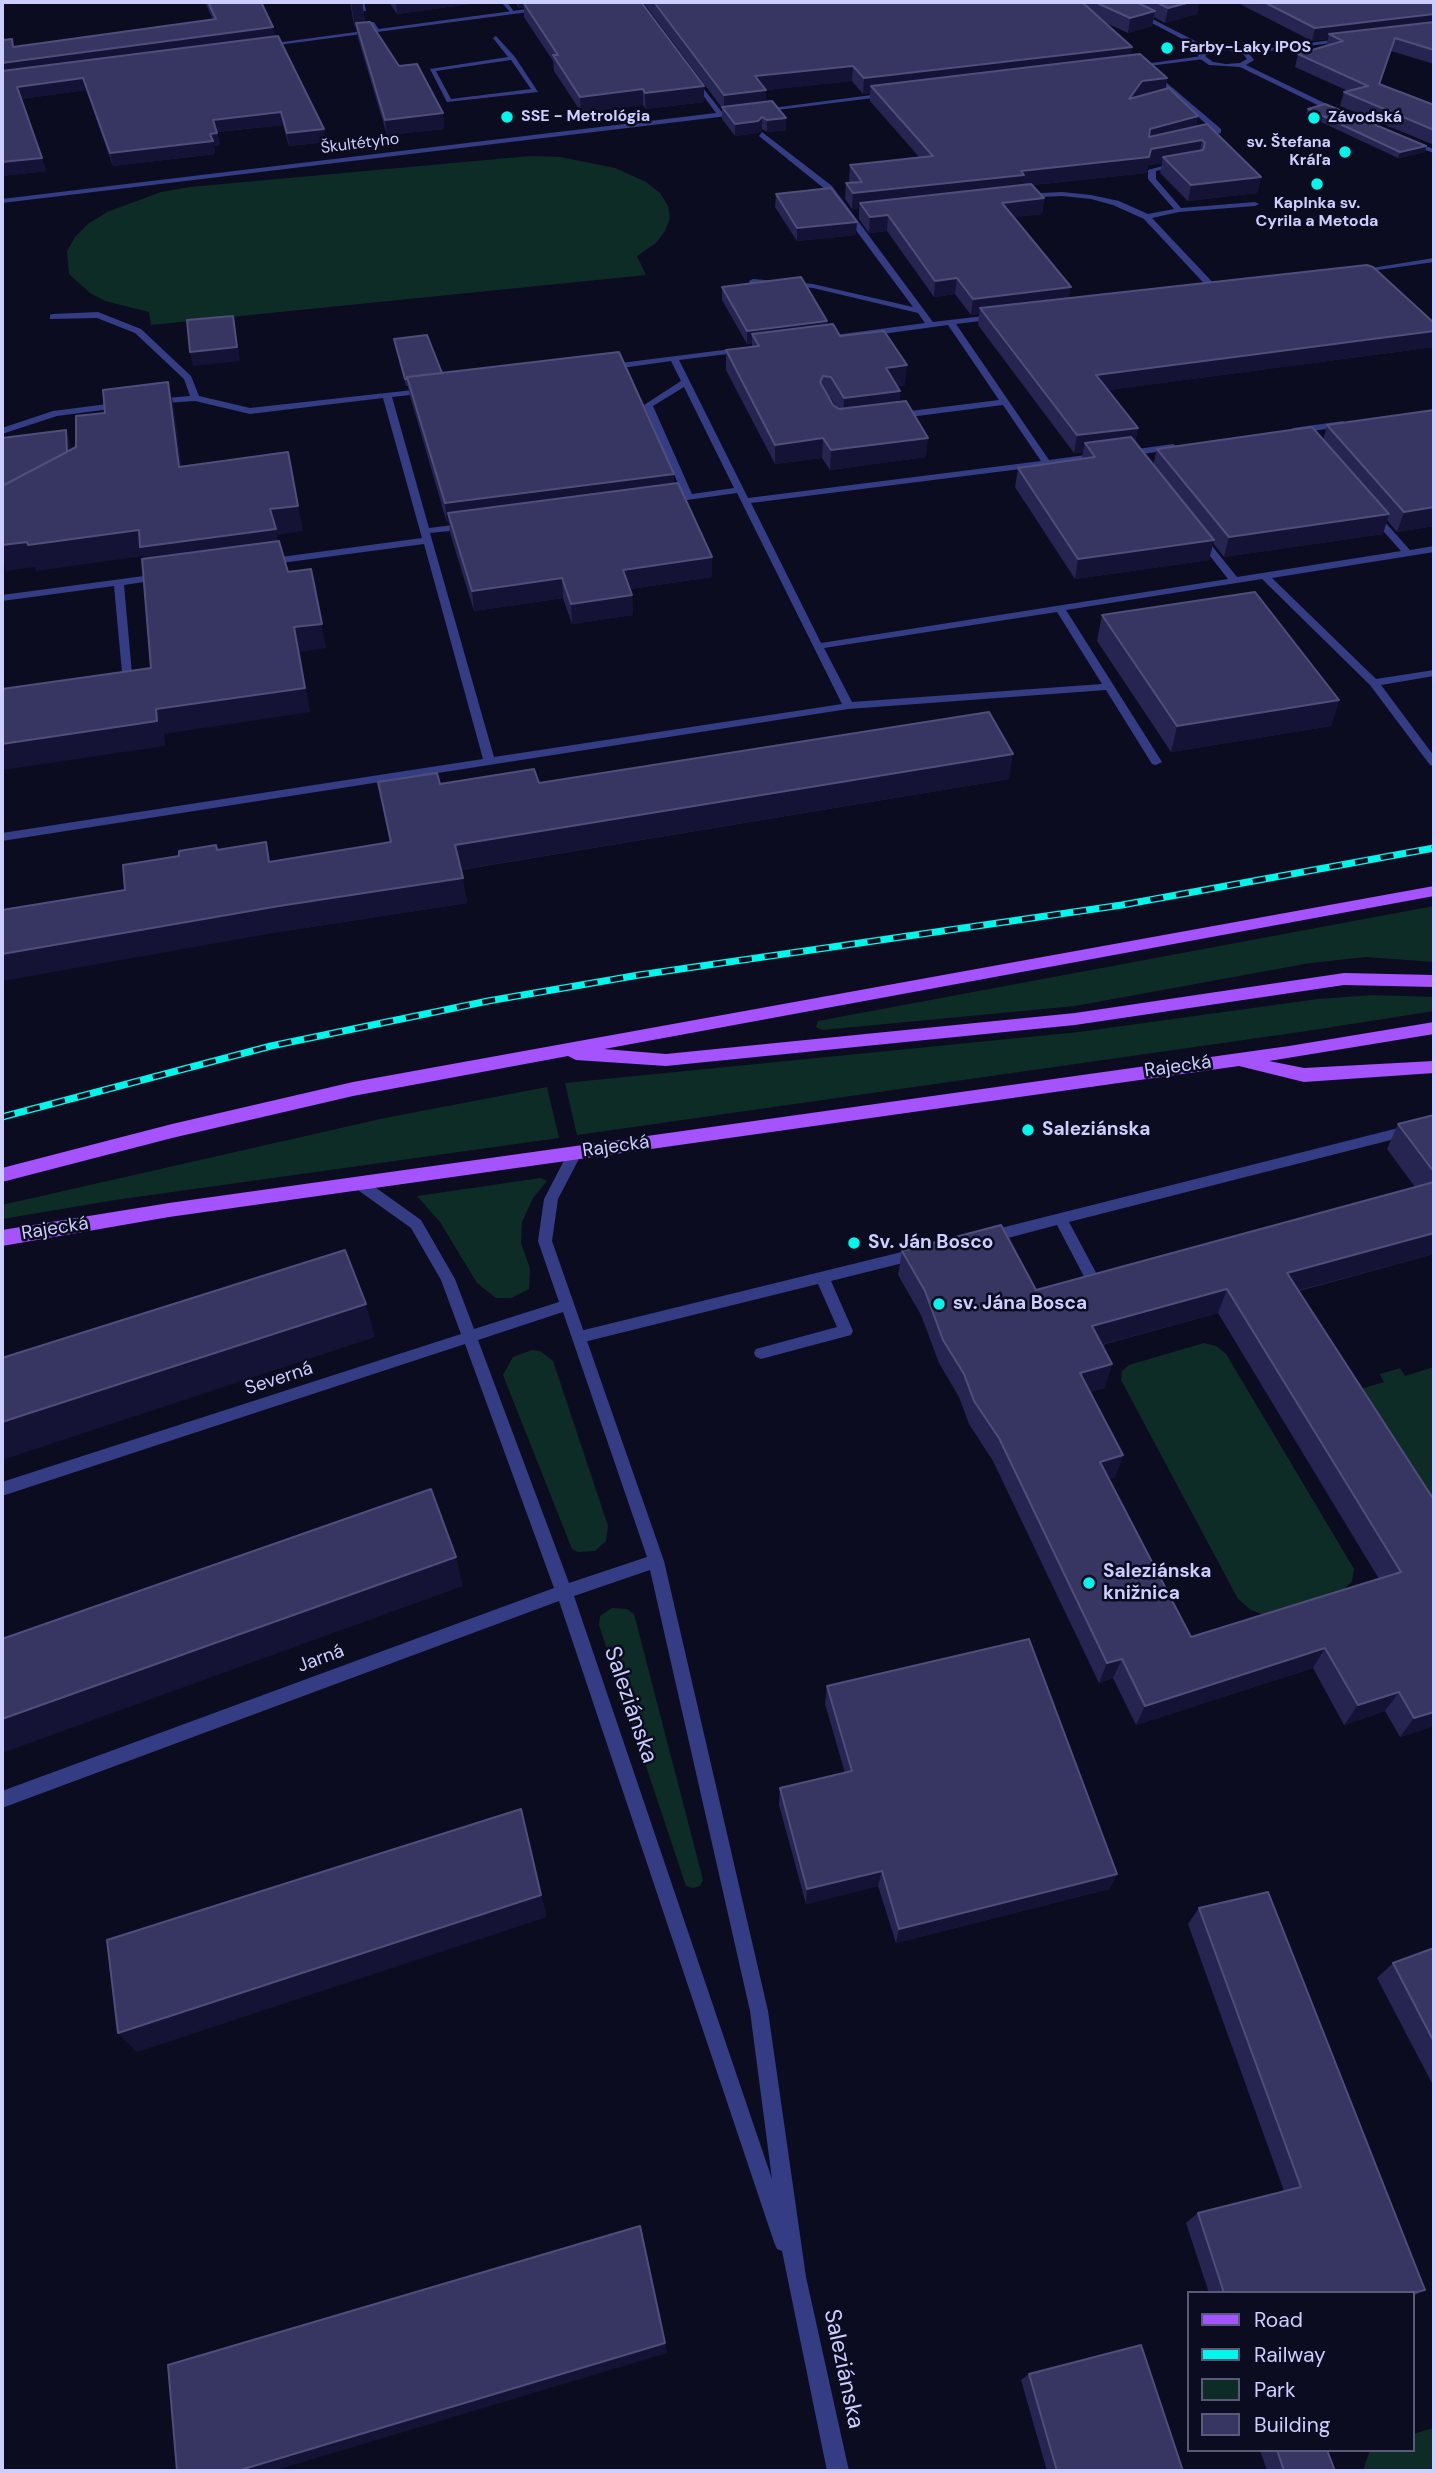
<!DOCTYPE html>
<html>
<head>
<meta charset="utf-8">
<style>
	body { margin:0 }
	#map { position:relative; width:1436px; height:2473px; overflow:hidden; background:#0c0c21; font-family:"DM Sans",sans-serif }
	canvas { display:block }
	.frame { position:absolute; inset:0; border:4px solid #ccceff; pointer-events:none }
	.legend { position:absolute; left:1187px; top:2291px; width:228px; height:161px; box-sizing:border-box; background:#0c0c21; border:2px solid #595a7a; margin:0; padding:9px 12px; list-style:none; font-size:21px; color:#ccceff }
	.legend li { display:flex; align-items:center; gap:14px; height:35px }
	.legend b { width:35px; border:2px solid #595a7a }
</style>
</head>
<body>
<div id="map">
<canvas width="1436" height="2473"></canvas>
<div class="frame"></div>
<ul class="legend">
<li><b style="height:9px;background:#a553ff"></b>Road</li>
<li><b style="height:9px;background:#00f7eb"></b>Railway</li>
<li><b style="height:19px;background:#0e2c26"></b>Park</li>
<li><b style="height:19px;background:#373663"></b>Building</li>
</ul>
</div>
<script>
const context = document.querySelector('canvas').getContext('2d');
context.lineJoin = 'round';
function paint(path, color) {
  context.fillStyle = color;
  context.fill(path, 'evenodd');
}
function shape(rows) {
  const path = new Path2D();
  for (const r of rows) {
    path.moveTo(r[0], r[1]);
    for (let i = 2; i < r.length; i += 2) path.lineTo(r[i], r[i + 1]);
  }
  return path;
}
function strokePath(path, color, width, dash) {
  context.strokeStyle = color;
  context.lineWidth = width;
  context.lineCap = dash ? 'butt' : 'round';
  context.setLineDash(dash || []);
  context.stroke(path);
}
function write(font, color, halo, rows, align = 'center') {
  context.font = font + ' "DM Sans",sans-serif';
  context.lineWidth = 5;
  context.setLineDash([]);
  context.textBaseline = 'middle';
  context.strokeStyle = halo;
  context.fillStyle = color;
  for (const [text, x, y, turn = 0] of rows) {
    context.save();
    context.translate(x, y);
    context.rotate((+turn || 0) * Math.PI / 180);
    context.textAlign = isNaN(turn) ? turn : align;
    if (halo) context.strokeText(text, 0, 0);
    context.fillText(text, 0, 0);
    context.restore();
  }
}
const green = shape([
	[530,156,560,157,615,168,646,182,660,193,668,206,670,218,665,231,656,243,637,256,646,275,151,325,149,312,105,301,90,293,69,274,67,251,75,237,88,224,107,212,161,192,190,187],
	[1434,906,1434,962,1366,957,1310,963,1075,1006,822,1030,816,1027,818,1021],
	[1373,995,1434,997,1434,1011,1307,1031,577,1135,565,1083,1079,1032,1318,999],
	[547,1087,559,1138,115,1200,2,1219,2,1205,385,1118],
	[541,1178,547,1181,533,1198,522,1222,521,1243,530,1269,529,1289,511,1298,496,1298,477,1283,440,1222,417,1196],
	[1204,1343,1216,1346,1226,1354,1354,1569,1352,1581,1342,1591,1262,1614,1251,1610,1238,1599,1121,1380,1122,1371,1129,1365],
	[532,1350,540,1351,553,1361,608,1526,606,1541,595,1551,578,1552,572,1549,503,1375,513,1357],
	[1434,1367,1434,1516,1354,1391,1384,1382,1380,1374,1400,1368,1405,1376],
	[612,1608,627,1609,634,1614,703,1880,700,1886,693,1888,686,1886,599,1625,600,1616],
	[1434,2428,1434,2471,1363,2471,1370,2450,1413,2450,1413,2434]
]);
const service = shape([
	[358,2,364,2,366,11,362,11,358,2],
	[501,2,507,2,515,13,511,13,501,2],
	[370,22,374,22,379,30,375,30,370,22],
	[496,36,515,57,538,92,447,102,430,69,508,57,493,38,496,36],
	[511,60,531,89,451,99,436,71,511,60],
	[1150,72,1154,72,1221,129,1221,133,1194,139,1194,135,1213,130,1150,74,1150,72],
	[762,132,832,186,933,322,1000,314,1000,318,997,319,956,324,1049,460,1100,453,1105,456,1100,459,751,503,821,643,1228,579,1196,538,1201,535,1204,536,1237,577,1401,551,1369,515,1369,511,1372,510,1375,511,1410,550,1434,546,1434,552,1272,578,1376,679,1434,670,1434,676,1381,685,1434,756,1434,766,1430,765,1370,685,1262,579,1066,610,1162,762,1156,765,1152,764,1106,690,848,709,2,841,2,833,483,759,424,544,266,565,261,562,266,559,422,538,383,398,250,414,195,401,151,404,150,402,154,399,190,396,184,379,135,333,97,318,50,319,50,315,53,314,98,312,141,329,191,376,199,396,250,408,431,388,432,390,428,393,392,397,429,528,469,523,474,526,469,529,430,533,494,757,842,704,737,493,666,503,661,500,683,495,644,405,681,381,671,361,608,370,605,369,605,365,747,347,748,349,744,352,679,360,748,498,1041,461,1003,405,894,419,890,416,894,413,999,400,948,325,823,342,820,341,820,337,925,323,918,313,813,288,750,283,749,281,753,279,813,284,913,307,826,190,759,136,762,132],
	[684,387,734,488,692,494,653,406,684,387],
	[1057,612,1102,684,852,702,824,648,1057,612],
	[1181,161,1184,161,1184,165,1156,171,1156,179,1181,208,1255,202,1259,204,1255,206,1179,212,1152,218,1218,288,1218,292,1212,292,1144,219,1113,205,1091,199,1062,196,1022,198,1018,196,1022,194,1062,192,1091,195,1119,201,1148,214,1174,209,1148,179,1148,170,1181,161],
	[1434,258,1434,262,1357,273,1353,271,1434,258],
	[123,402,127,405,126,407,57,416,2,434,2,428,53,411,123,402],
	[1343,421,1348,424,1346,426,1293,434,1288,431,1293,428,1343,421],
	[1173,444,1178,447,1176,449,1123,457,1118,454,1123,451,1173,444],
	[159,574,163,575,163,579,124,585,133,685,125,689,120,686,123,683,114,586,2,601,2,595,159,574],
	[1434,1119,1434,1129,1069,1222,1101,1282,1099,1286,1094,1288,1089,1286,1057,1225,989,1243,984,1241,982,1237,984,1233,989,1231,1434,1119],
	[918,1248,923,1250,925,1254,923,1258,831,1281,853,1331,851,1335,761,1359,756,1357,754,1353,756,1349,837,1327,818,1284,580,1343,575,1341,573,1337,575,1333,580,1331,918,1248]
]);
const minor = shape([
	[542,7,544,10,263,47,260,45,542,7],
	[1346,38,1348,41,1245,54,1242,52,1346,38],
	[1202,56,1204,59,1133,68,1130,66,1202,56],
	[692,74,722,112,741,110,744,114,2,203,2,199,716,113,689,76,692,74],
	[887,93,889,96,761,112,757,110,887,93],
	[575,1148,582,1153,558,1199,552,1241,664,1561,768,2011,806,2277,849,2471,827,2471,782,2251,777,2249,774,2242,559,1601,2,1808,2,1791,554,1588,465,1344,2,1496,2,1482,461,1334,441,1280,411,1228,355,1188,353,1184,355,1180,365,1180,421,1220,455,1279,474,1329,559,1302,538,1241,544,1199,570,1149,575,1148],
	[563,1312,647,1557,569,1583,478,1340,563,1312],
	[650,1570,750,2011,772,2179,574,1596,650,1570]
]);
const tertiary = shape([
	[1112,2,1119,2,1209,48,1227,46,1247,51,1254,60,1246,65,1345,113,1338,115,1240,67,1209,65,1199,58,1198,55,1203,50,1112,2],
	[1227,50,1243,54,1247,59,1240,63,1226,64,1213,62,1205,56,1210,52,1227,50],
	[1405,139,1434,149,1434,153,1405,143,1405,139]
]);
const primary = shape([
	[1434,886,1434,896,604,1049,666,1054,1075,1013,1344,973,1434,975,1434,987,1344,985,1075,1025,666,1066,576,1060,568,1056,353,1096,172,1138,2,1182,2,1168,172,1124,353,1082,1434,886],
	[1434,1022,1434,1034,1269,1061,1304,1068,1434,1061,1434,1073,1304,1082,1239,1066,169,1217,2,1246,2,1230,169,1203,1289,1046,1434,1022]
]);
const rail = shape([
	[2,1117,271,1046,488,1001,639,975,1122,905,1434,848]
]);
const wall = shape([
	[205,2,261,2,275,37,326,142,289,146,283,125,217,132,220,145,214,146,215,154,113,166,86,90,21,99,46,171,2,176,2,28,4,40,14,47,213,20],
	[350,2,362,2,365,22,399,66,443,113,444,129,387,135,358,38,356,28,355,28,354,25],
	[389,2,484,2,397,14],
	[515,2,641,2,704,102,646,109,643,105,581,112,554,71,553,61,524,17,524,8,519,8],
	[643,2,1199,2,1197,14,1165,23,1154,17,1152,26,1128,33,1104,22,1131,55,1167,78,1166,88,1198,116,1196,127,1261,177,1257,193,1188,201,1160,173,1162,163,1148,165,1146,173,1033,185,1044,198,1042,214,1014,217,1069,298,1434,331,1434,347,1108,390,1138,428,1135,442,1153,465,1157,449,1323,440,1327,425,1434,410,1434,526,1397,532,1387,520,1383,534,1224,557,1213,543,1209,560,1075,579,1015,487,1018,468,1082,459,1083,452,1074,453,978,325,979,314,971,315,955,294,934,297,887,231,869,233,859,219,859,208,852,209,845,199,846,183,851,183,849,181,850,165,919,157,870,101,870,93,863,94,852,81,766,90,766,102,786,130,767,132,762,129,758,133,735,136,722,119,722,108],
	[1236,2,1434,2,1434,64,1391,51,1380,85,1434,105,1434,145,1340,106,1344,92,1348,91,1295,67,1298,54,1326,46,1328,39,1312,41],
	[1308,109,1426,146,1425,152,1398,158,1306,115],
	[776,194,856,235,797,241,775,207],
	[722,287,826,325,840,336,905,385,897,386,900,391,899,402,926,457,830,470,822,458,775,464,726,370,726,350,752,347,752,343,747,344,722,300],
	[828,396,830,397,837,408,833,405],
	[394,339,442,373,674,474,674,484,712,557,712,577,630,589,632,595,633,615,572,624,563,598,474,611,450,533,449,523,447,523,410,396,408,386,406,386],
	[1102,615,1339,700,1331,726,1171,752,1097,641],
	[1009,779,461,870,467,903,285,931,2,910,125,890,217,850,271,862,390,842,378,782,440,784],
	[1434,1115,1434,1254,1299,1291,1434,1500,1434,1726,1400,1737,1385,1711,1344,1725,1313,1668,1136,1725,1113,1678,1099,1683,993,1461,969,1424,959,1397,939,1363,921,1315,898,1275,902,1251,1036,1290,1415,1187,1387,1149,1398,1124],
	[1218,1313,1379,1579,1191,1637,1109,1479,1115,1477,1123,1455,1090,1392,1104,1388,1112,1364,1102,1345],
	[827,1686,1117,1874,1109,1889,896,1943,878,1886,806,1904,779,1805,780,1788,845,1773,825,1704],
	[1199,1908,1425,2290,1413,2296,1413,2293,1209,2293,1186,2223,1198,2213,1284,2191,1188,1924],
	[1434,1948,1434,2087,1377,1978,1393,1963],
	[1029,2374,1183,2471,1047,2471,1021,2380],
	[1260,2450,1327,2450,1335,2471,1267,2471]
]);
const shadedWall = shape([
	[351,2,362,2,366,27,356,23,356,28,355,28],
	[396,2,484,2,397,14],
	[518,2,523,2,524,8,519,8],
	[1191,2,1199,2,1197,14,1165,23,1168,8],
	[1155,11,1152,26,1128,33,1130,18],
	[1434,14,1434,26,1329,34,1328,39,1312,41,1315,28],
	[273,27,275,39,2,75,2,63],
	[1395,38,1391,51,1375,98,1379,84],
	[1132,47,1130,62,871,86,870,93,863,94,864,78],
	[853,66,852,81,766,90,766,105,724,110,724,95,755,76],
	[83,78,86,90,21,99,17,87],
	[1167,78,1165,94,1129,99,1142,81],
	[704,86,704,102,646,109,645,93],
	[643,89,643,105,581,112,580,97],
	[281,112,283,125,216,132,213,120],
	[443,113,444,129,387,135,385,120],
	[1198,116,1195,132,1147,144,1150,129],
	[762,117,762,129,758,133,735,136,735,124],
	[786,118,786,130,767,132,767,120],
	[324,129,326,142,289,146,287,133],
	[217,133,220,145,214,146,215,154,113,166,110,153],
	[1202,140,1199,156,1163,157,1162,163,1148,165,1146,173,860,203,859,208,852,209,853,193,1021,171],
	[1426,146,1425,152,1398,158,1400,152],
	[42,158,46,171,2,176,2,162],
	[1261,177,1257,193,1188,201,1191,185],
	[1044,198,1042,214,1000,219,1002,203],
	[888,215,887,231,869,233,870,217],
	[857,222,856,235,797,241,797,228],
	[957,278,955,294,934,297,935,281],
	[1071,287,1068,303,980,308,979,314,971,315,973,299],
	[233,316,240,361,193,366,190,352],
	[827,321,826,334,752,334,752,343,747,344,747,331],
	[1434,331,1434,347,1093,392,1096,375],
	[907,365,905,385,884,387,886,368],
	[168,382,174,407,185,492,179,467],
	[900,391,898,410,843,417,844,398],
	[1138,428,1134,445,1085,443,1083,452,1074,453,1077,435],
	[66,430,70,443,71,465,6,501],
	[823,438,822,458,775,464,775,445],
	[928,438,926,457,830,470,831,450],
	[288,452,303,531,277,535,281,554,147,573,143,556,36,571,35,567,6,571,2,558,2,545,270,509],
	[674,474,674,494,448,513,449,523,447,523,445,503],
	[1434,507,1434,526,1397,532,1404,512],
	[1389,514,1383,534,1224,557,1229,537],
	[1214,540,1209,560,1075,579,1078,559],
	[712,557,712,577,623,590,623,570],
	[311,569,326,648,300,652,310,712,164,734,165,746,2,770,2,744,156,709,294,627],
	[562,578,563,598,474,611,472,591],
	[632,595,633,615,572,624,571,604],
	[1339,700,1331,726,1171,752,1177,726],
	[1013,754,1009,779,459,870,455,845],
	[463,878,467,903,285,931,2,981,2,954,279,906],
	[1434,1233,1434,1254,1277,1296,1287,1273],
	[1227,1289,1218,1313,1085,1349,1092,1326],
	[366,1304,375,1337,2,1460,2,1422],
	[1112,1364,1104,1388,1074,1396,1080,1373],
	[1123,1455,1115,1477,1093,1484,1100,1462],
	[456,1557,463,1586,2,1753,2,1719],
	[1325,1648,1313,1668,1136,1725,1145,1706],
	[1122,1659,1113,1678,1099,1683,1107,1663],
	[1399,1692,1385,1711,1344,1725,1358,1705],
	[1434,1712,1434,1726,1400,1737,1414,1718],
	[882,1871,878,1886,806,1904,807,1889],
	[1117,1874,1109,1889,896,1943,899,1929],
	[541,1895,547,1917,137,2052,118,2033],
	[665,2343,667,2353,273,2471,237,2471]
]);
const building = shape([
	[208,2,261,2,273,27,2,63,2,35,3,40,12,39,13,47,216,19,208,2],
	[523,2,641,2,704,86,645,93,643,89,580,97,553,55,558,55,523,2],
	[654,2,1082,2,1132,47,864,78,853,66,755,76,766,90,724,95,654,2],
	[1095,2,1136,2,1155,11,1130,18,1095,2],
	[1156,2,1191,2,1168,8,1156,2],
	[1264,2,1434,2,1434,14,1315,28,1264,2],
	[370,22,399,66,417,64,443,113,385,120,356,23,370,22],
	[1434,22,1434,50,1395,38,1379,84,1434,105,1434,130,1344,92,1368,86,1298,54,1343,41,1329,34,1434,22],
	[278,36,324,129,287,133,281,112,213,120,217,133,210,134,213,141,110,153,83,78,17,87,42,158,2,162,2,71,278,36],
	[1140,54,1167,78,1142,81,1129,99,1169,88,1198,116,1150,129,1149,137,1207,124,1261,177,1191,185,1163,157,1203,150,1205,143,1202,140,1151,149,1149,157,1021,171,1024,175,853,193,846,183,862,182,850,165,933,156,871,86,1140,54],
	[772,101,786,118,767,120,762,117,758,121,735,124,722,107,772,101],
	[1325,104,1426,146,1400,152,1308,109,1325,104],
	[1031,184,1044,198,1002,203,1071,287,973,299,957,278,935,281,888,215,870,217,860,203,1031,184],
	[831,188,857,222,797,228,776,194,831,188],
	[1367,265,1373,267,1434,323,1434,331,1096,375,1138,428,1077,435,980,308,1367,265],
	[801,277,827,321,747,331,722,287,801,277],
	[233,316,237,347,190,352,187,320,233,316],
	[833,324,840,336,884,331,907,365,886,368,900,391,844,398,831,377,823,376,820,382,833,405,839,409,906,401,928,438,831,450,823,438,775,445,726,350,759,346,752,334,833,324],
	[427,335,442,373,407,377,408,379,405,379,394,339,427,335],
	[619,352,674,474,445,503,407,377,619,352],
	[168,382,179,467,288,452,298,506,270,509,276,529,140,547,139,530,28,545,27,542,2,545,2,486,76,447,76,416,105,413,103,390,168,382],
	[1434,410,1434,507,1404,512,1327,425,1434,410],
	[1312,427,1389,514,1229,537,1157,449,1312,427],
	[66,430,67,452,2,486,2,438,66,430],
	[1131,437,1214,540,1078,559,1018,468,1095,457,1085,443,1131,437],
	[678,483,712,557,623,570,632,595,571,604,562,578,472,591,448,513,678,483],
	[279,541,288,572,311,569,322,624,294,627,305,688,156,709,157,721,2,744,2,689,151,668,142,559,279,541],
	[1255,592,1339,700,1177,726,1102,615,1255,592],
	[989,712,1013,754,455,845,463,878,279,906,2,954,2,910,125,890,123,865,179,856,179,851,216,845,217,850,266,842,269,862,391,842,378,782,437,773,440,784,534,769,539,783,989,712],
	[1434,1115,1434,1172,1398,1124,1434,1115],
	[1434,1182,1434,1233,1287,1273,1434,1500,1434,1712,1414,1718,1399,1692,1358,1705,1325,1648,1145,1706,1122,1659,1107,1663,999,1438,974,1401,964,1374,943,1340,925,1291,902,1251,1001,1225,1036,1290,1434,1182],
	[1227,1289,1401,1572,1191,1637,1100,1462,1123,1455,1080,1373,1112,1364,1092,1326,1227,1289],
	[345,1250,366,1304,2,1422,2,1358,345,1250],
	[431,1489,456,1557,2,1719,2,1639,431,1489],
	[1029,1639,1117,1874,899,1929,882,1871,807,1889,780,1788,852,1771,827,1686,1029,1639],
	[521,1809,541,1895,118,2033,107,1940,521,1809],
	[1268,1892,1425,2290,1413,2293,1224,2293,1198,2213,1301,2187,1199,1908,1268,1892],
	[1434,1948,1434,2042,1393,1963,1434,1948],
	[640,2226,665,2343,237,2471,177,2471,168,2365,640,2226],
	[1141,2345,1183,2471,1057,2471,1029,2374,1141,2345],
	[1277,2450,1327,2450,1335,2471,1284,2471,1277,2450]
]);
const markers = [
	[1167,48,7,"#00f7eb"],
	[507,117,7,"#00f7eb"],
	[1314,118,7,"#00f7eb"],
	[1345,152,7,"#00f7eb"],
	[1317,184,7,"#00f7eb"],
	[1028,1130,7,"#00f7eb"],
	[854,1243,7,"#00f7eb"],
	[939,1304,7,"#00f7eb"],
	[1089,1583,7,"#00f7eb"]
];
const farPoinames = [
	["Farby-Laky IPOS",1181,48],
	["SSE - Metrológia",521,117],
	["Závodská",1328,118],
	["sv. Štefana",1331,143,"right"],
	["Kráľa",1331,161,"right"],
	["Kaplnka sv.",1317,204,"center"],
	["Cyrila a Metoda",1317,222,"center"]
];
const farStreetnames = [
	["Škultétyho",360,144,-7]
];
const streetNames = [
	["Rajecká",1178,1067,-8],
	["Rajecká",616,1147,-8],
	["Rajecká",55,1229,-9],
	["Severná",279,1379,-18],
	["Jarná",321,1659,-20]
];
const poiNames = [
	["Saleziánska",1042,1130],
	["Sv. Ján Bosco",868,1243],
	["sv. Jána Bosca",953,1304],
	["Saleziánska",1103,1572],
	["knižnica",1103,1594]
];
const nearStreetnames = [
	["Saleziánska",630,1705,71],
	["Saleziánska",843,2369,78]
];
paint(green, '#0e2c26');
paint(service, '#343c83');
paint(minor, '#343c83');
paint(tertiary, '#343c83');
paint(primary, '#a553ff');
strokePath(rail, '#00f7eb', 7);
strokePath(rail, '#0c0c21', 4.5, [13]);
paint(wall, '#262450');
paint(shadedWall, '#141335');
paint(building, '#373663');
strokePath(building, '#4f4e7b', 2);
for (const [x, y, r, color] of markers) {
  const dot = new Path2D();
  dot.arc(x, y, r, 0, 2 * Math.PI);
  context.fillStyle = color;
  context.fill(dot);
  strokePath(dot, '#0c0c21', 2.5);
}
write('bold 16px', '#ccceff', '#0c0c21', farPoinames, 'left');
write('16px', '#ccceff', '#0c0c21', farStreetnames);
write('19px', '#ccceff', '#0c0c21', streetNames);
write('bold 19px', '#ccceff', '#0c0c21', poiNames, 'left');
write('23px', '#ccceff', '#0c0c21', nearStreetnames);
</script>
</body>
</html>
